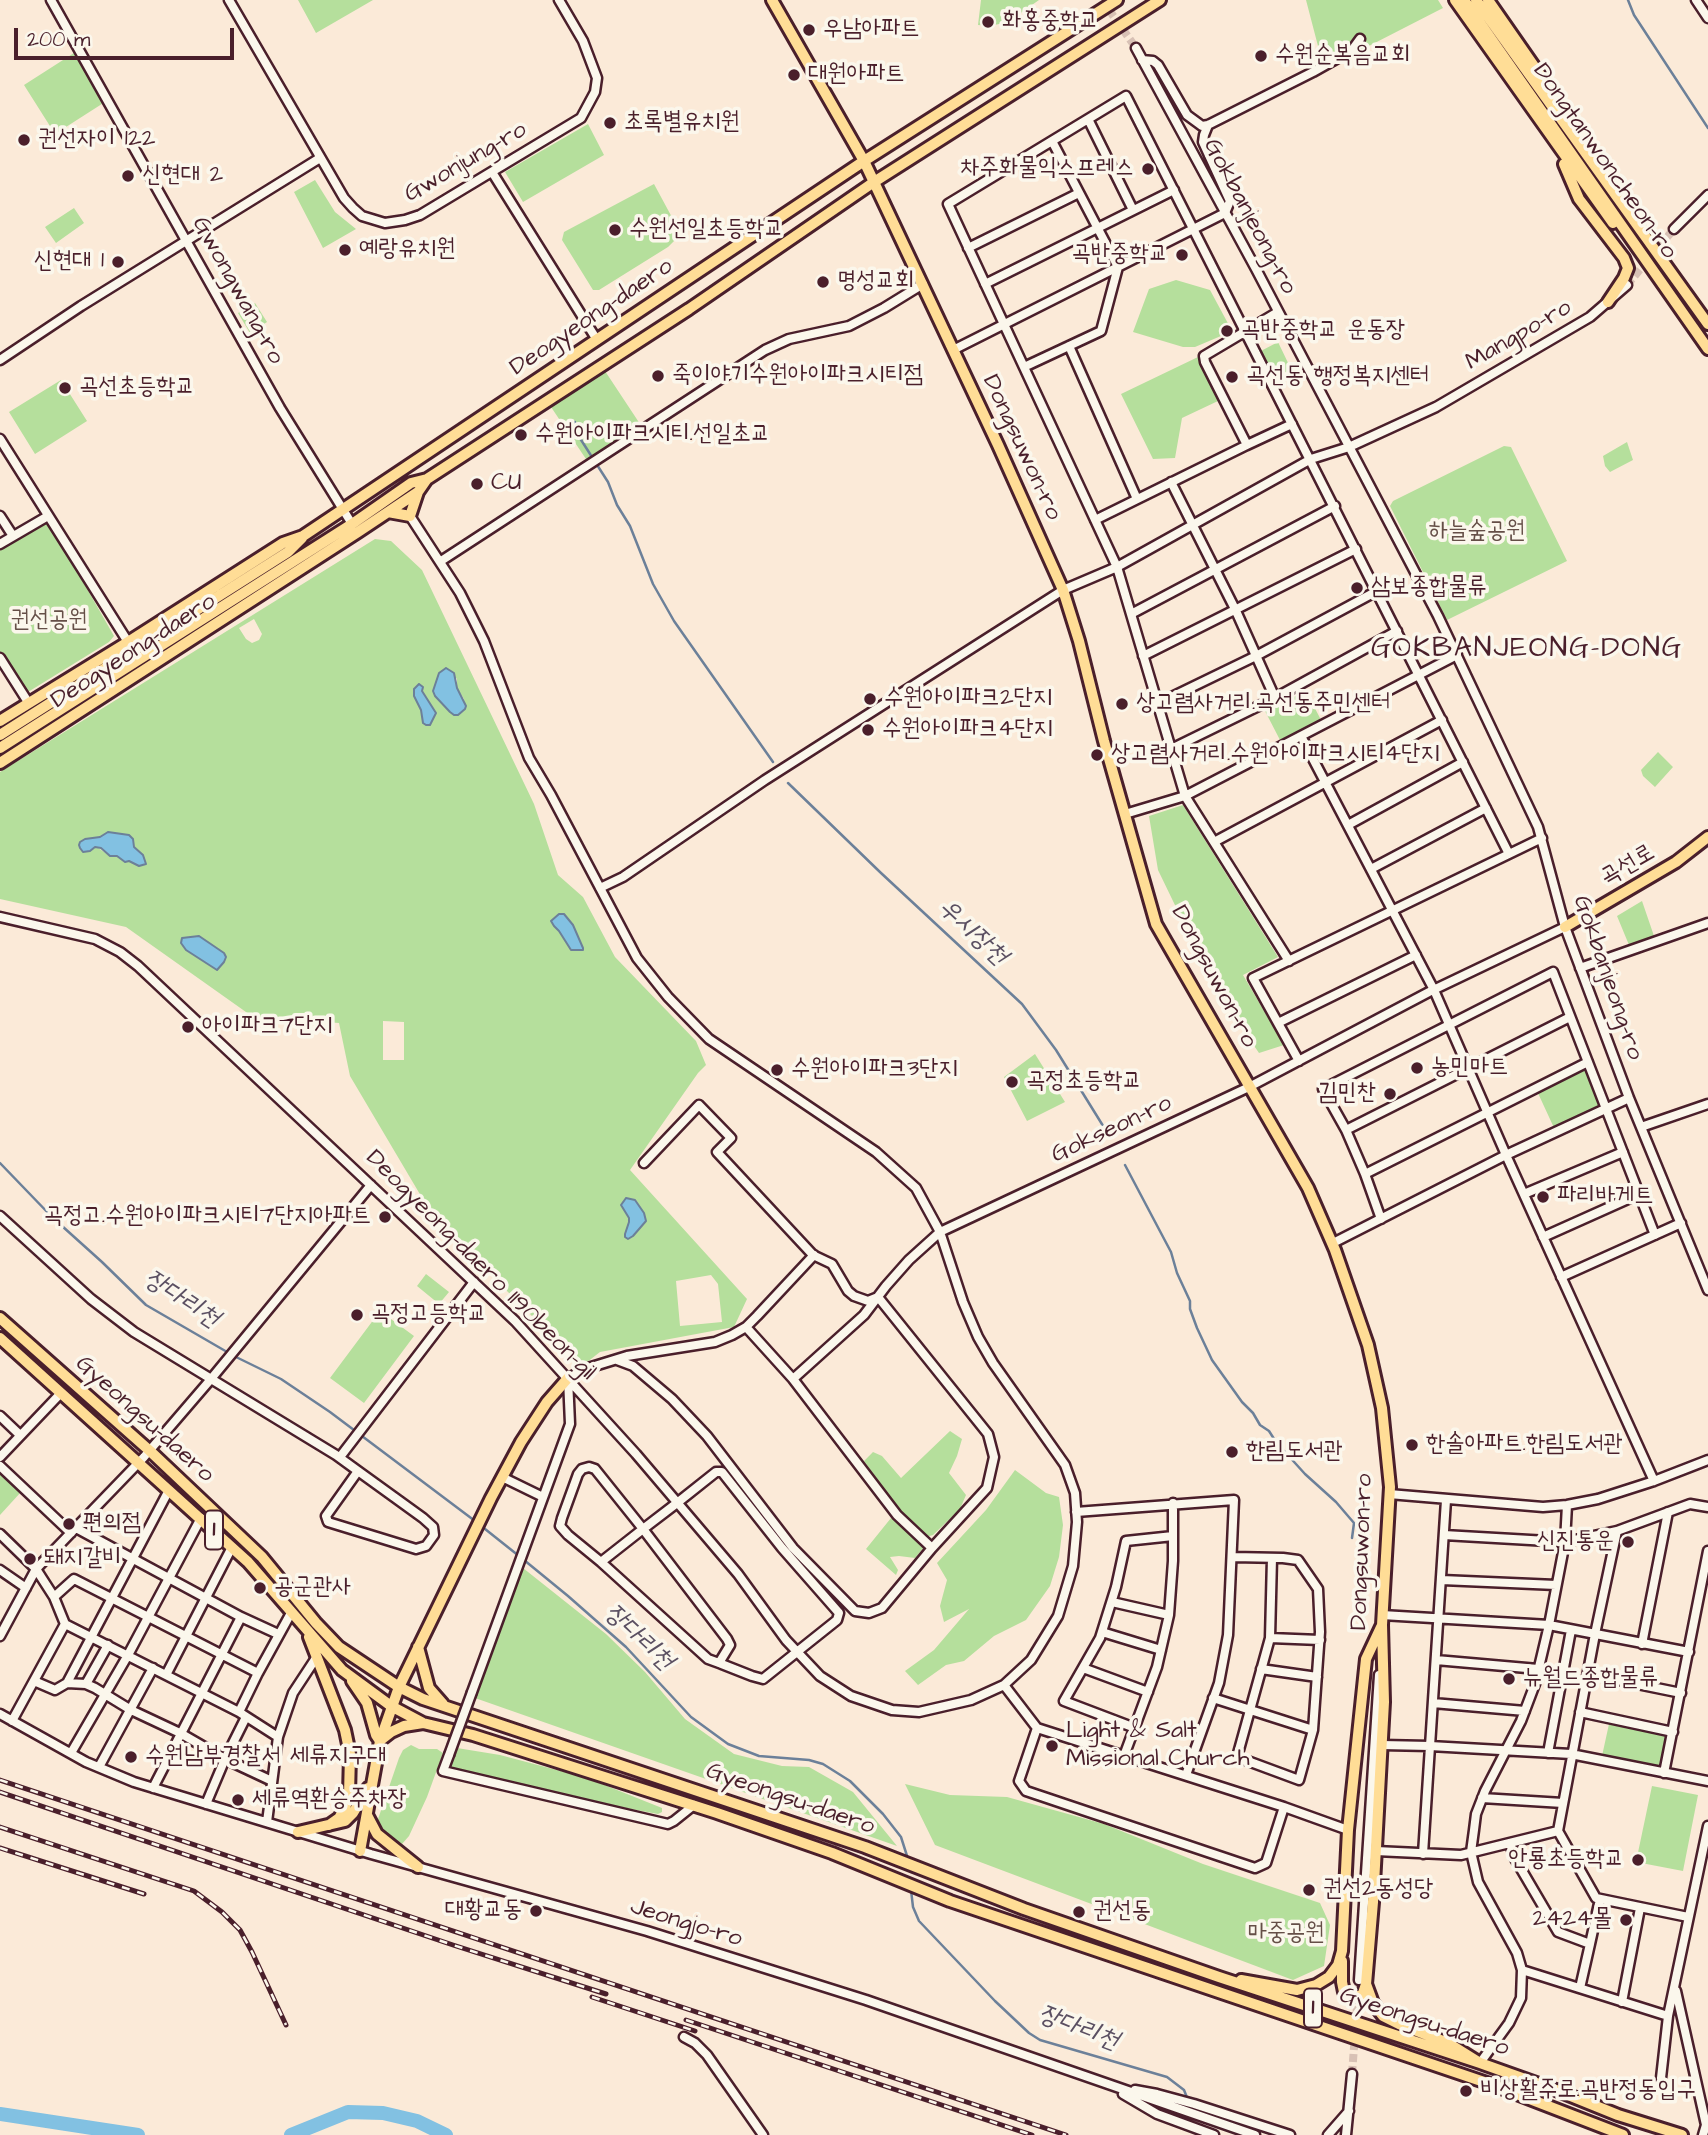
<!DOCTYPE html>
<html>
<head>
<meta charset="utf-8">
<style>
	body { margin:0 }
	#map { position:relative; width:1708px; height:2135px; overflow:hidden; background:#fbead8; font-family:"Architects Daughter",sans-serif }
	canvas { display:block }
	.scale { position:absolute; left:14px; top:28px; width:220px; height:32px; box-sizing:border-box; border:4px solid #4a1f2b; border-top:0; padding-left:9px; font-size:21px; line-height:24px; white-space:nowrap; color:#4a1f2b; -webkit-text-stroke:5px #fbf7ec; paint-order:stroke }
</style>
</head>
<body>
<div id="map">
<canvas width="1708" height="2135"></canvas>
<div class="scale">200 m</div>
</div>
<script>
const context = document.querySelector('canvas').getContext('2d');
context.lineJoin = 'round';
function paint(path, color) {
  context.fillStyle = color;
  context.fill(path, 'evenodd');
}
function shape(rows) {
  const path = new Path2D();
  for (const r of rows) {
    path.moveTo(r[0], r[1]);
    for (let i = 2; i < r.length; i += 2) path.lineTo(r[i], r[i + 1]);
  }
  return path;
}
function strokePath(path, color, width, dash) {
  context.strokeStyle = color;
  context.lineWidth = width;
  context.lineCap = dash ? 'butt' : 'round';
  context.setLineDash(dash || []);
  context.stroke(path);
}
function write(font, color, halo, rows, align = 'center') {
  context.font = font + ' "Architects Daughter","Poor Story",sans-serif';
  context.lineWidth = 7;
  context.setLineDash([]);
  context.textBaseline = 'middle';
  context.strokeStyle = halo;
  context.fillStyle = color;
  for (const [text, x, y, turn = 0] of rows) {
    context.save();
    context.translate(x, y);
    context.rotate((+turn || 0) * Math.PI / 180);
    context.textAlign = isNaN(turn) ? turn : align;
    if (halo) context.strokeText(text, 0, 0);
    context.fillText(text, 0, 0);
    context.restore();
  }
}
const green = shape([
	[298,0,373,0,316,33],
	[981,0,1039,0,1008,22,990,26,978,25],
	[1306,0,1438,0,1443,8,1324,69],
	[74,53,105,102,55,134,24,85],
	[588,124,604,155,523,202,505,172],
	[315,180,335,212,356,229,323,248,294,192],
	[654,184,681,234,668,247,599,290,593,290,562,240,564,232],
	[74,208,84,223,56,243,45,227],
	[1176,280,1210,290,1231,329,1228,333,1195,347,1183,347,1133,332,1149,289],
	[255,303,267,322,250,333,238,313],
	[1278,342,1291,369,1273,379,1259,352],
	[1198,357,1218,401,1182,418,1175,458,1153,459,1121,394],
	[605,371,642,427,588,462,551,407],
	[61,380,87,421,35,454,9,412],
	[1627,442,1633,460,1610,472,1605,466,1603,456],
	[1504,446,1511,447,1567,561,1447,620,1390,506,1393,501],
	[45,522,50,524,114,636,109,642,28,692,24,689,0,652,0,549],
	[375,539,391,541,422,570,534,804,558,875,583,897,615,957,696,1041,706,1065,698,1073,630,1170,747,1299,734,1327,600,1352,582,1366,434,1218,350,1076,339,1023,253,1017,126,927,0,899,0,772],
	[254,619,262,634,259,640,252,643,246,639,239,628],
	[457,678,457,688,464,699,465,709,458,715,454,715,435,696],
	[108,832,129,835,134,847,145,859,129,861,117,856,110,856,85,839,100,837],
	[199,936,211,945,220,950,224,962,219,966,204,961,196,955,183,938],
	[383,1021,404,1022,404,1060,383,1060],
	[711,1275,718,1284,722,1322,680,1326,676,1281],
	[1306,691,1321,720,1280,740,1265,711],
	[1658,752,1673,767,1655,787,1643,776,1641,770],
	[1183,805,1278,957,1243,975,1284,1045,1259,1053,1216,990,1158,870,1149,816],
	[1642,901,1654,936,1629,945,1617,916],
	[1035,1054,1065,1102,1027,1121,1004,1077],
	[1583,1070,1587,1072,1602,1105,1600,1110,1555,1130,1537,1091],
	[426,1274,449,1292,439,1304,417,1286],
	[380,1311,414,1336,364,1403,330,1378],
	[950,1431,962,1439,957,1456,949,1473,966,1495,960,1509,933,1535,926,1537,900,1511,864,1461,873,1452,882,1456,901,1478],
	[1015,1470,1046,1493,1059,1497,1063,1525,1059,1557,1050,1586,1026,1620,994,1636,964,1661,946,1665,918,1685,905,1671,934,1650,969,1609,944,1622,940,1606,947,1580,937,1563,986,1510],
	[0,1472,21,1492,0,1515],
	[891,1518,925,1546,915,1558,899,1556,890,1557,898,1570,896,1575,866,1549],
	[523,1568,606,1634,645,1672,685,1719,734,1754,782,1766,809,1767,853,1792,897,1846,475,1698],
	[1609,1724,1665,1735,1668,1740,1663,1767,1602,1756],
	[411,1745,419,1749,437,1749,443,1753,427,1797,409,1836,402,1844,381,1831,377,1822,399,1758,403,1750],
	[457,1748,500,1755,587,1778,662,1808,662,1812,658,1814,631,1809,516,1785,448,1768],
	[905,1784,950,1795,1007,1797,1104,1824,1203,1864,1320,1903,1330,1925,1324,1966,1293,1980,935,1845],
	[1652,1786,1698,1795,1683,1871,1636,1862]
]);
const water = shape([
	[446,668,454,673,457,688,466,706,465,709,458,715,454,715,450,712,435,696,433,691,439,673,446,668],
	[419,684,423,687,422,691,436,713,430,725,426,725,423,723,421,710,414,696,414,689,419,684],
	[108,832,129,835,133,839,134,847,143,855,146,864,139,866,129,861,125,862,117,856,110,856,101,848,95,847,90,851,83,852,80,848,79,845,80,842,85,839,100,837,108,832],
	[559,914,564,914,573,925,583,948,583,950,571,950,559,931,554,926,551,921,559,914],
	[199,936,224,953,226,957,224,962,217,970,186,950,181,943,182,938,199,936],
	[626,1198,635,1200,644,1213,646,1221,633,1236,628,1239,625,1237,625,1234,629,1222,629,1218,621,1205,626,1198]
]);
const stream = shape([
	[1628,0,1634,15,1708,128],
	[575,422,576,432,608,482,617,505,630,526,653,584,674,621,773,762],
	[788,783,881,873,1022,1004,1056,1050,1105,1129],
	[0,1163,52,1217,102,1262,146,1305,234,1356,281,1379,330,1412,475,1521],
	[1125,1165,1171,1252,1177,1273,1190,1301,1190,1309,1197,1328,1212,1360,1242,1402,1253,1413,1260,1425,1269,1431,1276,1442,1305,1474,1336,1502,1354,1523,1352,1538],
	[480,1525,519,1556],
	[524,1560,568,1596,626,1647,691,1717,728,1744,759,1756,809,1760,823,1764,850,1781,883,1814,901,1837,908,1859],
	[911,1890,913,1907,919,1921,995,2001,1029,2033,1040,2040,1167,2077,1184,2090,1188,2100,1188,2121]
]);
const river = shape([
	[0,2114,138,2135],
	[291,2135,348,2112,383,2113,417,2121,446,2135]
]);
const minorTunnel = shape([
	[1102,0,1136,48],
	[1627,285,1674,229],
	[1352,2074,1359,1980]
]);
const minor = shape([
	[51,0,280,408,352,524],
	[229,0,344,198,353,208,362,216,385,223,405,220,420,215,581,118,595,92,597,78,583,41,559,0],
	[1696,0,1708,18],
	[1136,48,1256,269,1438,616,1538,827,1565,927,1629,1098,1708,1290],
	[1142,60,1153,61,1158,65,1187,115,1202,126,1208,125,1313,72,1352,50,1360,39],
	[1088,119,1133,210],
	[492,172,597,340],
	[1674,229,1708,195],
	[968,248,1079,193],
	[985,284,1174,190],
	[1278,312,1204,356,1205,362,1247,445,1292,424],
	[1069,346,1137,499],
	[953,350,1225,213,1230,201,1203,142,1204,135,1208,125],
	[0,360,81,306,320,158],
	[1024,367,1101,331,1118,267,1052,141],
	[0,439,128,642],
	[1171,482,1236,611,1275,698],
	[0,516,13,536],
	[1095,520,1247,445],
	[0,544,48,516],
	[441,561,765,350,789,339,849,326,884,308,923,284],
	[1131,614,1335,506],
	[1143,656,1356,549],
	[0,658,28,702],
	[1157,704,1256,656,1377,591],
	[1301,736,1434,990,1506,1155,1654,1481],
	[1171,749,1275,698,1397,631],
	[1125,814,1185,796,1457,655],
	[1348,825,1463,762],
	[1214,842,1442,720],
	[1371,869,1486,808],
	[600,888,623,877,765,780,1063,590,1117,567,948,204,1126,96,1509,854],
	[0,917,95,939,120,952,138,966,515,1321,636,1454,738,1574,786,1640,820,1676,851,1696,892,1710,919,1712,971,1700,1004,1685,1031,1660,1058,1616,1073,1566,1077,1522,1075,1493,1065,1465,993,1363,978,1337,963,1302,940,1232,916,1188,876,1152,709,1039,668,997,637,958,551,795,529,758,484,641,460,593,410,516],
	[1289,961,1185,796,1117,567,1311,459,1349,447,1436,407,1590,317,1627,285],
	[1580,968,1708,923],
	[1278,1023,1416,955],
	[1299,1061,1253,978,1542,838],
	[1641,1127,1708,1104],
	[1346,1130,1570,1017],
	[644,1163,699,1105,731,1138,717,1152,813,1255,832,1264,848,1291,854,1296,868,1301,878,1297],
	[1365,1174,1588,1062],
	[1524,1194,1623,1152],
	[0,1216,91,1299,134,1332,336,1455,358,1471,394,1497,423,1518,433,1527,434,1535,426,1546,416,1549,328,1522,326,1516,358,1471],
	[1381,1219,1365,1174,1346,1130,1323,1089,1553,972,1655,1235],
	[1543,1237,1639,1194],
	[1333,1243,1506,1155,1629,1098],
	[1561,1277,1681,1223],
	[878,1297,988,1434,994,1457,987,1488,932,1548,897,1515,793,1379,864,1315,886,1286,909,1260,940,1232,1249,1087,1429,992,1565,927],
	[746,1327,793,1379],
	[617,1360,633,1366,672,1399,707,1436,793,1548,855,1611,869,1613,882,1608,932,1548],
	[0,1416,20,1435],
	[0,1457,60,1394],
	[340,1457,474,1282],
	[0,1466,71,1533],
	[502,1477,543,1497],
	[1389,1494,1543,1507,1567,1505,1598,1499,1654,1481,1708,1460],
	[1076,1512,1234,1500,1228,1635,1219,1683,1186,1775],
	[76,1528,241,1617,278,1634],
	[1617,1531,1595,1634,1558,1831,1596,1898,1688,1917],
	[0,1534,36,1569,54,1597,65,1624],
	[1444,1535,1565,1542,1617,1531,1690,1504,1708,1507],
	[1233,1557,1283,1558,1298,1560,1318,1589,1320,1632,1313,1730,1299,1780,1237,1757,1270,1638,1272,1558],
	[601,1562,643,1529,677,1503,716,1472,722,1472,782,1548,839,1613,837,1620,763,1679,752,1676,719,1663,708,1659,601,1562,568,1535,560,1526,562,1518,578,1474,582,1469,589,1467,595,1469,643,1529,727,1639,730,1645,719,1663],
	[0,1570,26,1588],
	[1442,1580,1556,1585],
	[54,1597,74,1579,258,1673],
	[1112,1602,1169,1615],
	[1382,1615,1549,1625,1689,1652],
	[65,1624,239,1712,278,1737],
	[1102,1632,1161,1650],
	[0,1636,36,1569,144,1457,211,1379,371,1185],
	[1270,1638,1320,1640],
	[1642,1644,1668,1512],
	[1436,1660,1538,1669],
	[1083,1668,1148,1692],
	[1261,1669,1317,1677],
	[1588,1674,1681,1693],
	[166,1675,232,1547],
	[34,1681,55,1690,67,1683,169,1490],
	[67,1683,86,1684,108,1645],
	[86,1684,95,1688,131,1710,180,1733,225,1759,272,1781],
	[1004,1685,1037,1728,1284,1807,1348,1830],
	[472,1692,570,1424,568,1378,588,1368,627,1356,715,1342,732,1335,746,1327,757,1316,814,1255],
	[1213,1698,1313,1730],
	[1433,1703,1525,1711],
	[239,1712,258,1673,291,1613],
	[1580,1712,1673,1732],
	[0,1714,86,1762,134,1782,371,1854,647,1931,866,2000,1255,2135],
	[12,1721,65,1624],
	[1037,1728,1019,1781,1026,1791,1255,1868,1266,1863,1284,1807],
	[1135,1728,1064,1701,1100,1638,1116,1587,1126,1541,1173,1536],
	[1382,1745,1430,1746,1571,1754,1708,1781],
	[71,1753,128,1655,201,1518],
	[1548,1753,1571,1630],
	[449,1755,443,1771,668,1824,674,1821,694,1805],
	[1124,1756,1157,1667,1169,1615,1173,1561,1173,1503],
	[99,1767,153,1668],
	[1664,1773,1708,1551],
	[153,1788,241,1617],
	[1482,1798,1563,1803],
	[206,1804,225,1759,246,1717],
	[267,1822,278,1737,293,1693,316,1658],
	[1510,1843,1514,1857,1558,1932,1590,1944,1580,1988],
	[1376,1851,1461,1855,1558,1831],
	[1423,1854,1446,1500],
	[1590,1944,1600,1899],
	[1522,1970,1668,2016],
	[1359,1980,1379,1675],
	[1676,1991,1706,2125,1703,2135],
	[1622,2002,1640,1908],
	[684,2037,695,2043,707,2055,763,2135],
	[1480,2063,1509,2023,1521,1998,1522,1970,1517,1953,1478,1882,1471,1852,1474,1830,1476,1814,1485,1791,1521,1721,1535,1684,1549,1625,1565,1542,1567,1505],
	[1661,2078,1668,2016,1708,1826],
	[1135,2090,1157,2094,1194,2104,1290,2135],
	[1123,2094,1157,2114,1214,2135],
	[1328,2135,1349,2111],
	[1346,2135,1352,2074]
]);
const major = shape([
	[772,0,864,161,998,445,1063,590,1079,641,1104,741,1156,924,1308,1188,1335,1250,1368,1345,1382,1408,1390,1487,1382,1625,1384,1702,1373,1902,1366,1984,1373,2003,1383,2016,1399,2024,1448,2043,1480,2063],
	[1455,0,1613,223],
	[1464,0,1708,349],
	[1476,0,1708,324],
	[1488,0,1607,171],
	[1564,164,1579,199,1624,258,1628,268,1624,278,1608,302],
	[388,512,410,516,418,492],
	[0,721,128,642,283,543,303,536,864,161,1117,0],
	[0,735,288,552,302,538],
	[0,748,352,524,411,483,427,479],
	[0,763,358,532,418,492,427,479,689,309,874,182,1160,0],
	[1565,927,1676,862,1708,837],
	[0,1318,150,1451,262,1557,316,1623,339,1647,399,1687,423,1699,865,1847,1024,1909,1219,1977,1480,2063,1556,2090,1618,2115,1682,2135],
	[0,1338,248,1562,342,1670,391,1706,423,1723,473,1735,717,1813,832,1853,950,1901,1496,2086,1623,2135],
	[309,1637,345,1730,350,1754,349,1795,345,1808,339,1818,329,1825],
	[418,1647,429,1688,443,1704],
	[352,1681,367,1703,376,1735,380,1741],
	[382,1739,391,1732,404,1726,423,1723],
	[367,1815,377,1834,418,1867],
	[298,1832,345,1821,353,1813,368,1788],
	[360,1851,380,1741,399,1687,491,1498,521,1442,547,1402,568,1378],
	[1342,1961,1342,1982,1344,1992,1350,1996,1362,1996,1366,1984],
	[1241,1980,1297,1990,1316,1985,1329,1977,1338,1965,1342,1951,1348,1830,1366,1659,1381,1627]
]);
const rail = shape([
	[0,1780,1066,2135],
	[0,1792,453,1945,606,1994],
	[0,1827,194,1891,222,1912,240,1930,252,1952,286,2025],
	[0,1848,144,1894],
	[592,1997,695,2031],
	[686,2020,1032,2135]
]);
const minorBridge = shape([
	[449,1755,472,1692]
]);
const markers = [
	[988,22,7,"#4a1f2b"],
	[809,30,7,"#4a1f2b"],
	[1261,56,7,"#4a1f2b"],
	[794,75,7,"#4a1f2b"],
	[610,123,7,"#4a1f2b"],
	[24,140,7,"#4a1f2b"],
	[1148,169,7,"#4a1f2b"],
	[128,176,7,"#4a1f2b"],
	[615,230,7,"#4a1f2b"],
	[345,250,7,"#4a1f2b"],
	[1182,255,7,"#4a1f2b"],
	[118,262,7,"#4a1f2b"],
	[823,282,7,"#4a1f2b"],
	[1227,331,7,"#4a1f2b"],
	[658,376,7,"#4a1f2b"],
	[1232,377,7,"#4a1f2b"],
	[65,388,7,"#4a1f2b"],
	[521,435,7,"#4a1f2b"],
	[477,484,7,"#4a1f2b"],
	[1357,588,7,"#4a1f2b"],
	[870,699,7,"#4a1f2b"],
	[1122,704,7,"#4a1f2b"],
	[868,730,7,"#4a1f2b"],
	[1097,755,7,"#4a1f2b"],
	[188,1027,7,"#4a1f2b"],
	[1417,1068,7,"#4a1f2b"],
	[777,1070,7,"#4a1f2b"],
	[1012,1082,7,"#4a1f2b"],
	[1390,1094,7,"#4a1f2b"],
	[1543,1197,7,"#4a1f2b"],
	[385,1217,7,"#4a1f2b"],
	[357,1315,7,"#4a1f2b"],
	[1412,1445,7,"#4a1f2b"],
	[1232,1452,7,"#4a1f2b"],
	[69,1524,7,"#4a1f2b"],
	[1628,1542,7,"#4a1f2b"],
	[30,1559,7,"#4a1f2b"],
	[260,1588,7,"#4a1f2b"],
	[1509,1679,7,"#4a1f2b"],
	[1052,1746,7,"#4a1f2b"],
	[131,1757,7,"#4a1f2b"],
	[238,1800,7,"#4a1f2b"],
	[1638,1860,7,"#4a1f2b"],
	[1309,1890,7,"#4a1f2b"],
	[536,1911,7,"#4a1f2b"],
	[1079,1912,7,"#4a1f2b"],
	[1626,1920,7,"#4a1f2b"],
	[1466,2091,7,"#4a1f2b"]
];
const shields = [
	[214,1530,18],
	[1313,2008,18]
];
const shieldNames = [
	["1",214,1530],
	["1",1313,2008]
];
const poiNames = [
	["화홍중학교",1002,22],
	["우남아파트",823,30],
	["수원순복음교회",1275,56],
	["대원아파트",808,75],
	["초록별유치원",624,123],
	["권선자이 122",38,140],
	["차주화물익스프레스",1134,169,"right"],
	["신현대 2",142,176],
	["수원선일초등학교",629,230],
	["예랑유치원",359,250],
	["곡반중학교",1168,255,"right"],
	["신현대 1",104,262,"right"],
	["명성교회",837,282],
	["곡반중학교 운동장",1241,331],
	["죽이야기수원아이파크시티점",672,376],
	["곡선동 행정복지센터",1246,377],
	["곡선초등학교",79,388],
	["수원아이파크시티.선일초교",535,435],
	["CU",491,484],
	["삼보종합물류",1371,588],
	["수원아이파크2단지",884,699],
	["상고렴사거리.곡선동주민센터",1136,704],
	["수원아이파크4단지",882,730],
	["상고렴사거리.수원아이파크시티4단지",1111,755],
	["아이파크7단지",202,1027],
	["농민마트",1431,1068],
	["수원아이파크3단지",791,1070],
	["곡정초등학교",1026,1082],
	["김민찬",1376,1094,"right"],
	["파리바게트",1557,1197],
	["곡정고.수원아이파크시티7단지아파트",371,1217,"right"],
	["곡정고등학교",371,1315],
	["한솔아파트.한림도서관",1426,1445],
	["한림도서관",1246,1452],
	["편의점",83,1524],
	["신진통운",1614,1542,"right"],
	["돼지갈비",44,1559],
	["공군관사",274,1588],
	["뉴월드종합물류",1523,1679],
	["Light & Salt",1066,1732],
	["Missional Church",1066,1760],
	["수원남부경찰서 세류지구대",145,1757],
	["세류역환승주차장",252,1800],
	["안룡초등학교",1624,1860,"right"],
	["권선2동성당",1323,1890],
	["대황교동",522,1911,"right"],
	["권선동",1093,1912],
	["2424몰",1612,1920,"right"],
	["비상활주로.곡반정동입구",1480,2091]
];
const streetNames = [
	["Dongtanwoncheon-ro",1604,162,55],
	["Gwonjung-ro",466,163,-30],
	["Gokbanjeong-ro",1249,217,62],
	["Gwongwang-ro",237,291,61],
	["Deogyeong-daero",592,318,-34],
	["Mangpo-ro",1519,336,-30],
	["Dongsuwon-ro",1021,448,65],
	["Deogyeong-daero",134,652,-33],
	["곡선로",1628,866,-30],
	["Dongsuwon-ro",1213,977,62],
	["Gokbanjeong-ro",1607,978,71],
	["Gokseon-ro",1112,1130,-25],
	["Deogyeong-daero 1190beon-gil",480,1266,45],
	["Gyeongsu-daero",144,1420,42],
	["Dongsuwon-ro",1363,1552,-88],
	["Gyeongsu-daero",790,1800,19],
	["Jeongjo-ro",686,1924,17],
	["Gyeongsu-daero",1424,2023,18]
];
const parkNames = [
	["하늘숲공원",1477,532],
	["권선공원",49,621],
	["마중공원",1286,1934]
];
const waterNames = [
	["우시장천",972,933,43],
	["장다리천",181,1300,33],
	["장다리천",638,1638,43],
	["장다리천",1078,2029,21]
];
const quarterNames = [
	["GOKBANJEONG-DONG",1527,650]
];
paint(green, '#b5df9c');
paint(water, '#82c1e2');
strokePath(water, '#6c8099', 2);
strokePath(stream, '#6c8099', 2.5);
strokePath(river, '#82c1e2', 14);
strokePath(minorTunnel, '#d8c1b5', 8, [8, 4]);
strokePath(minor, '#4a1f2b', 13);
strokePath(major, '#4a1f2b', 16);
strokePath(minor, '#fbf7ec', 8);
strokePath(major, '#ffdd96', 10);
strokePath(rail, '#4a1f2b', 5);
strokePath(rail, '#fbf7ec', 2.5, [8]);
strokePath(minorBridge, '#4a1f2b', 13, []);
strokePath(minorBridge, '#fbf7ec', 8);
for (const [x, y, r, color] of markers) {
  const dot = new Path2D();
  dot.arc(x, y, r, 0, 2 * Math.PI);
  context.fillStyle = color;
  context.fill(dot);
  strokePath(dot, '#fbf7ec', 2.5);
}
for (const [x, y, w] of shields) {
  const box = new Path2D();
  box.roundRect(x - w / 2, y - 19.5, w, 39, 5);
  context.fillStyle = '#fbf7ec';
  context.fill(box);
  strokePath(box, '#4a1f2b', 2);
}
write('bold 23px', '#4a1f2b', null, shieldNames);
write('24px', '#4a1f2b', '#fbf7ec', poiNames, 'left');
write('24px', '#4a1f2b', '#fbf7ec', streetNames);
write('24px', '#654f47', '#fbf7ec', parkNames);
write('italic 26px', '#5b5062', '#fbf7ec', waterNames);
context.letterSpacing = '2px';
write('28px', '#4a1f2b', '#fbf7ec', quarterNames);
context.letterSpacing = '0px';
</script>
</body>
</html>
